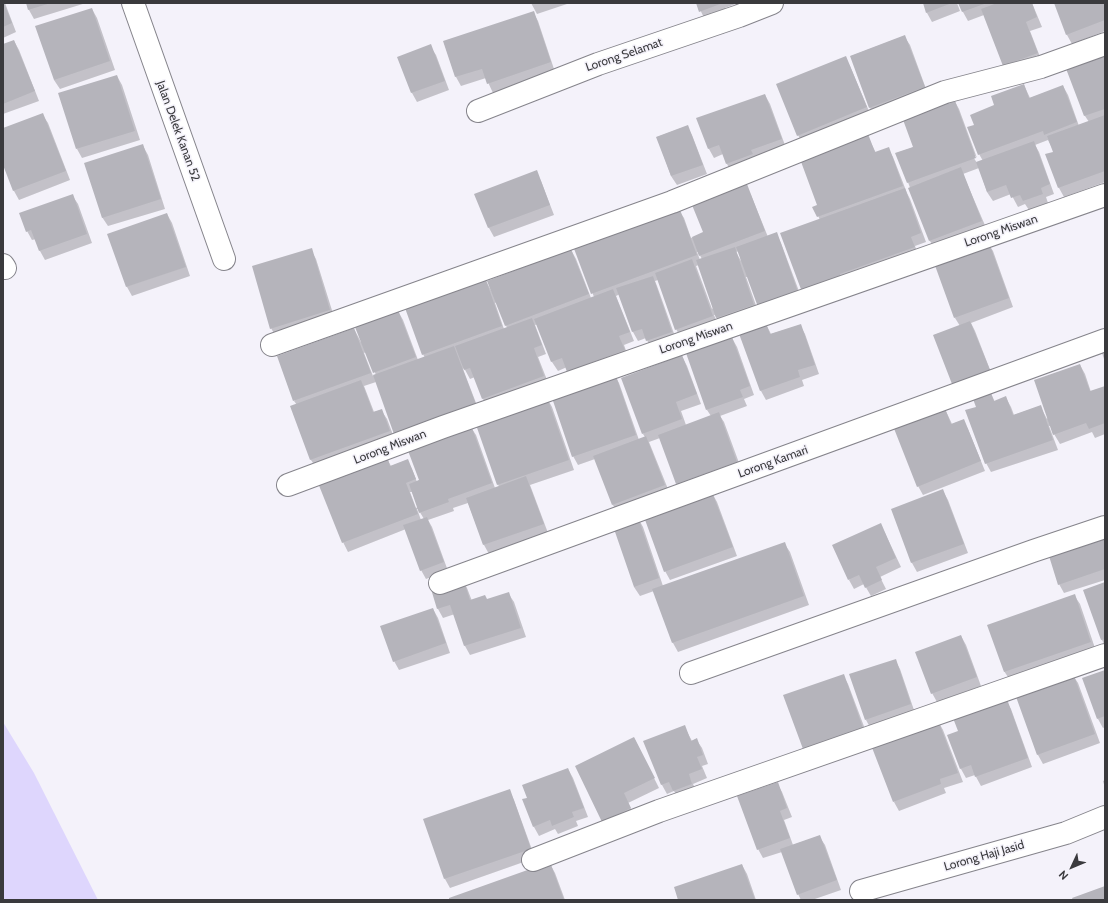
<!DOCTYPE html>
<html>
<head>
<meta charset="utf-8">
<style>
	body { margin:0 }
	#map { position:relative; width:1108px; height:903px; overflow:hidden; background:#f4f2fa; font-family:Cabin,sans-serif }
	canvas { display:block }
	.frame { position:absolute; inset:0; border:4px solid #3a3a3d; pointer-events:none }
	.north { position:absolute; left:1052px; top:847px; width:40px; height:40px; -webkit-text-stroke:3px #f4f2fa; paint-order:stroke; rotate:226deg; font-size:11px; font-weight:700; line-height:16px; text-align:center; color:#3a3a3d }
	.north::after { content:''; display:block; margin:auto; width:14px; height:18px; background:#3a3a3d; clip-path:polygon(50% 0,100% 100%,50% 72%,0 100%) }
</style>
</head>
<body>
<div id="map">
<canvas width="1108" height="903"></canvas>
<div class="frame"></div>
<div class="north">N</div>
</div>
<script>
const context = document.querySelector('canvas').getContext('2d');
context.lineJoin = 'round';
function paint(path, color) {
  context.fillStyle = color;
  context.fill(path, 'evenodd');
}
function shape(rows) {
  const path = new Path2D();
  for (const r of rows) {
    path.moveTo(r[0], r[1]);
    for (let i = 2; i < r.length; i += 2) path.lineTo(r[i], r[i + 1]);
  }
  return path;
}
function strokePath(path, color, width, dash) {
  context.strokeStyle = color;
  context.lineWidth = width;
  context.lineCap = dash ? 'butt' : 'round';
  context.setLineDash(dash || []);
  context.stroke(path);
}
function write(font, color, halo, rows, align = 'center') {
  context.font = font + ' Cabin,sans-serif';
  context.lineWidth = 3;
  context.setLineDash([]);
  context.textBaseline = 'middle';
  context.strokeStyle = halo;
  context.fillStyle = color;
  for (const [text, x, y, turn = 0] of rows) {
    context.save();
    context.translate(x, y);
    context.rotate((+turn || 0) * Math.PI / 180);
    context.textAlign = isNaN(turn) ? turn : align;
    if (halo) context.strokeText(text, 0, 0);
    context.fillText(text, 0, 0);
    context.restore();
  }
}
const water = shape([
	[3,722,34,773,98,900,3,900]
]);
const shadow = shape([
	[3,3,5,3,16,32,3,38],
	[27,3,86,3,34,19,29,10],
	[531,3,570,3,537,14],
	[697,3,738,3,725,8,727,13,705,20],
	[924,3,957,3,960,11,932,22,927,13],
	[959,3,1032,3,1042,27,1030,31,1042,62,1009,75,984,15,968,21,963,12],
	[1055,3,1105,3,1105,31,1072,44,1067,35],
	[92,9,97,18,115,70,60,89,54,80],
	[533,12,538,21,555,72,493,93,486,78,461,86,456,77,444,42],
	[904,36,910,45,929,97,876,117,870,108,851,56],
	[14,41,19,50,39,101,3,114,3,45],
	[430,46,436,55,449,90,417,102,412,93,398,58],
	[1105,53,1105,182,1064,197,1059,188,1054,152,1048,140,1035,145,1039,152,1054,194,1046,197,1048,203,1029,210,1025,204,1018,207,1011,194,993,201,987,192,979,168,963,174,987,230,936,250,930,241,897,153,914,147,954,100,959,109,977,158,974,154,972,155,977,163,983,161,979,154,975,126,995,106,1024,85,1030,98,1063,86,1068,95,1079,126,1089,122,1085,116,1067,67],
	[845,57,850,66,871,116,803,144,798,135],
	[117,76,122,85,140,140,82,158,77,149],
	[765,95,770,104,786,148,732,173,727,164,723,154,714,158,709,149,698,119],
	[42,114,48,123,70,180,19,200,14,191,3,162,3,129],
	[687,126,692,135,707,174,677,185,671,176,657,137],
	[867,135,876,153,888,148,893,157,907,193,910,199,926,242,915,246,919,257,808,301,820,220,814,207,818,206],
	[143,146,148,155,165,209,108,226,102,217],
	[536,172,541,181,554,215,494,237,489,228,476,194],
	[746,186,751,195,768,237,776,233,781,243,803,302,748,277,746,277,759,314,722,327,715,315,714,315,718,325,681,338,676,329,658,280,655,281,657,286,677,342,652,350,646,338,638,341,633,332,620,294,616,296,634,341,624,345,629,359,574,381,567,367,558,371,552,362,538,324,535,325,546,354,538,357,549,385,488,408,483,399,475,377,470,379,464,368,463,369,481,416,376,382,364,386,374,412,381,410,387,419,395,440,317,469,311,460,291,407,297,405,294,401,354,329,361,342,398,311,403,320,418,360,425,358,423,354,486,281,492,292,571,250,576,259,591,298,594,297,575,247,678,209,684,218,691,238,704,233],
	[739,251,741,261,736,252],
	[697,252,698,252,702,259,700,260],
	[699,265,713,308,712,309,696,266],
	[497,302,507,328,504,329,495,303],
	[366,352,376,375,373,376,364,353],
	[72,195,78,204,92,243,45,260,40,251,36,239,32,240,27,231],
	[167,214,172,223,190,276,132,296,127,287,109,234],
	[987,242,993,251,1013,307,971,323,975,331,994,380,953,384,934,335,960,326,955,318],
	[311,250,316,259,335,320,276,337,271,328],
	[765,322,771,334,800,325,805,334,819,374,802,380,804,386,766,400,761,391],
	[732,338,737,347,754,395,744,399,747,406,720,416,724,422,742,471,683,493,677,484,660,438,649,442,670,494,618,514,613,505,595,459,578,465,573,456,614,374,619,383,639,440,645,437,643,434,682,356,687,366,701,404,681,411,686,425,711,416,707,410],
	[1105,352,1105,362,1102,353],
	[1080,365,1085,374,1091,392,1105,387,1105,434,1095,438,1092,432,1060,444,1054,434,1051,426,1049,426,1058,450,991,472,986,463,977,408,991,394,995,402,1006,398,1011,407,1014,415,1040,406,1047,419],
	[547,398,552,407,574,470,530,485,548,533,489,554,484,545,468,503,453,508,454,511,428,520,432,527,448,571,426,579,421,570,406,529,348,552,343,542,386,457,391,466,407,460,412,469,417,482,470,426,476,435,495,488,499,487,476,422],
	[410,492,412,492,418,507,416,508],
	[417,509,418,509,424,519,421,520],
	[944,407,952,424,963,420,968,429,985,471,923,495,918,486],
	[943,491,948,500,968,553,917,572,912,563,892,510],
	[712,493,717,502,737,556,670,580,665,571],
	[638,518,643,527,663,586,784,543,790,552,809,605,678,652,673,643,654,591,640,596,634,587],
	[880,524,885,533,901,567,880,577,886,589,871,596,864,584,854,589,849,580],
	[1105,538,1105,580,1064,593,1059,584],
	[462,579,467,588,472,601,487,600,508,593,514,602,526,637,470,655,465,646,455,614,443,618,438,609,432,590],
	[1105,584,1105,646,1102,640,1084,591],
	[1074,595,1080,604,1096,651,1010,680,1004,671],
	[433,609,438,618,450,653,399,670,394,661],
	[961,636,966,645,981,686,937,702,932,693],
	[895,660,900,669,915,713,871,729,866,720],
	[1105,671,1105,727,1103,728,1098,719],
	[1072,674,1078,683,1100,743,1043,764,1038,755,1016,695],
	[843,675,848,684,868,737,809,758],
	[1006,700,1011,709,1032,767,981,786,975,775,966,778,961,769,948,736,959,732],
	[938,721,943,730,963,782,944,788,946,793,899,811,894,802],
	[684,726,692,741,696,739,702,748,708,764,702,766,707,778,693,784,697,793,679,800,674,791,667,794,662,785,645,742],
	[634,738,659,788,628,803,635,817,603,821],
	[568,769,573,778,588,817,576,821,578,826,558,834,555,829,539,836,534,827,523,800,528,798],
	[1105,780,1105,788,1103,781],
	[777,783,782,792,792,817,784,820,793,845,819,836,825,845,841,890,812,900,801,900,798,894,782,852,763,858,758,849],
	[509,790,514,800,535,858,450,888,445,879,425,820],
	[550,864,555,873,565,900,451,900],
	[742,865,747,874,756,900,679,900]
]);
const building = shape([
	[3,3,4,3,12,23,3,27],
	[26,3,51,3,28,10],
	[696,3,723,3,699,12],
	[923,3,952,3,926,13],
	[958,3,987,3,962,12],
	[997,3,1032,3,1037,17,1026,22,1038,53,1003,66,981,9],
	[1054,3,1105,3,1105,20,1066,35],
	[92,8,110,61,54,80,35,26],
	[534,11,551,62,487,84,482,69,455,77,443,41],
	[905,35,925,87,869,108,850,56],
	[14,40,35,91,3,104,3,44],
	[431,44,445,81,411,93,397,57],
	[1105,52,1105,109,1084,116,1065,66],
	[846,56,867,107,797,136,776,84],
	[117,75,135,131,76,149,58,93],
	[1024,84,1029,98,1063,85,1077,122,1044,135,1043,131,978,155,967,127,974,125,970,115,994,105,991,96],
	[765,94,782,139,751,150,753,154,726,164,719,145,708,149,696,118],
	[954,98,976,158,907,183,895,153,913,147,902,117],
	[43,113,66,171,13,191,3,165,3,128],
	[1105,115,1105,171,1058,188,1045,154,1053,152,1047,136],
	[688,125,703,165,671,176,656,137],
	[868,134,875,152,889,147,903,186,817,217,812,207,817,205,800,159],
	[1034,141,1050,184,1041,188,1043,194,1023,201,1020,195,1011,198,1006,185,987,192,976,162],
	[143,144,161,199,102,218,84,163],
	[961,167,982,221,929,241,908,188],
	[537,170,550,205,488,228,474,194],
	[747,184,765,231,699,256,692,237,703,232,692,205],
	[905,188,921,233,911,237,915,247,840,274,841,278,802,292,780,233],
	[73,194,87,234,39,251,31,230,26,232,19,213],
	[679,207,697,255,591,294,573,246],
	[167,213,186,267,126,287,107,234],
	[777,232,798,292,758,307,736,247],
	[988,240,1009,298,954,318,933,260],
	[735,247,754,305,716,318,696,260],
	[312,248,330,310,270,329,252,266],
	[571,249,589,294,505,326,487,281],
	[692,259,713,316,675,330,655,273],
	[653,276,672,332,646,341,642,329,632,332,616,288],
	[486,280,502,326,422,355,405,308],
	[613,289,630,332,619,336,625,350,567,372,562,358,551,362,534,319],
	[398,310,416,357,373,373,355,327],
	[532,318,542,345,534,348,544,376,482,399,470,368,464,370,455,346],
	[765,321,770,334,801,324,815,365,798,370,800,377,760,391,738,331],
	[970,321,990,370,952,384,933,335],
	[354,328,371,373,293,401,277,356],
	[732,337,750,386,740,390,743,397,706,410,686,353],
	[454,346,477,407,395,437,373,375],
	[682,355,697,394,676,402,682,419,642,434,621,378],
	[1080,364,1090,391,1105,386,1105,423,1089,429,1086,423,1053,435,1034,380],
	[615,373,636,435,572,457,551,395],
	[361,380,373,412,382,409,390,431,310,460,290,406],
	[991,393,994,401,1006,396,1013,415,1041,405,1053,440,985,464,965,410,976,407,973,399],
	[547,397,569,460,497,485,475,422],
	[944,406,951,424,964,419,981,461,917,487,893,426],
	[719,412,737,462,676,484,658,435],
	[471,425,492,483,448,499,449,502,419,513,409,484,419,480,407,448],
	[646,436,665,485,612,505,593,456],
	[387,456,390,466,408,459,416,479,406,483,418,514,342,543,318,483],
	[526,476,544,524,483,545,466,498],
	[943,489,964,544,911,563,891,509],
	[712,492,733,547,664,572,644,517],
	[427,517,444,562,420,571,403,525],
	[638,517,659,578,634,587,613,526],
	[881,523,896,558,876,567,882,580,865,588,859,575,848,580,832,545],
	[1105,537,1105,569,1058,585,1049,556],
	[785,542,804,596,672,643,652,589],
	[463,578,470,600,485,595,487,599,509,592,521,628,464,646,450,605,437,609,431,589],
	[1105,582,1105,639,1101,640,1083,590],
	[1075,594,1091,642,1004,672,987,625],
	[433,608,446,643,393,662,380,626],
	[961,635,977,677,931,694,915,652],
	[896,659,911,704,865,720,849,674],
	[1105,670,1105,716,1097,719,1082,678],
	[1073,673,1095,734,1037,755,1015,694],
	[844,674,863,728,803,749,783,695],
	[1007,699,1028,758,975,777,971,765,960,769,947,735,958,731,953,718],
	[938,720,958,773,940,779,941,784,893,802,871,745],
	[685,725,691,741,697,738,703,755,697,757,702,769,689,774,692,784,673,791,669,782,661,785,643,741],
	[634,737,655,778,624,793,631,808,602,822,575,766],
	[568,768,584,808,572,812,574,817,552,826,550,820,533,827,522,799,527,798,522,785],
	[778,782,787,808,780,811,790,838,757,850,737,796],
	[510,789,531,849,444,879,423,819],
	[820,835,837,880,797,895,780,849],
	[550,862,564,900,449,900,449,898],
	[742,864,755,900,678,900,674,887],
	[1105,886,1105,900,1073,900,1072,898]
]);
const minor = shape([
	[133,3,224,259],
	[478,111,598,64,739,16,772,3],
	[3,265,5,268],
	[272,345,672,202,945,92,1041,67,1105,44],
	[288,485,443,427,1105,195],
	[440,583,1105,340],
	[691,673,1033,551,1105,527],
	[533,860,659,811,1105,655],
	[861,891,1066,833,1105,817]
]);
const streetNames = [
	["Lorong Selamat",624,55,-19],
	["Jalan Delek Kanan 52",178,131,70],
	["Lorong Miswan",1001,231,-19],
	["Lorong Miswan",696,338,-19],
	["Lorong Miswan",390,447,-21],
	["Lorong Kamari",773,462,-20],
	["Lorong Haji Jasid",984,856,-16]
];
paint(water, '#ded6fd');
paint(shadow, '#0003');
paint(building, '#b5b4bb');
strokePath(minor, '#85848b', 24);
strokePath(minor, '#fff', 22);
write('12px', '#3a3a3d', '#f4f2fa', streetNames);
</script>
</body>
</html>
